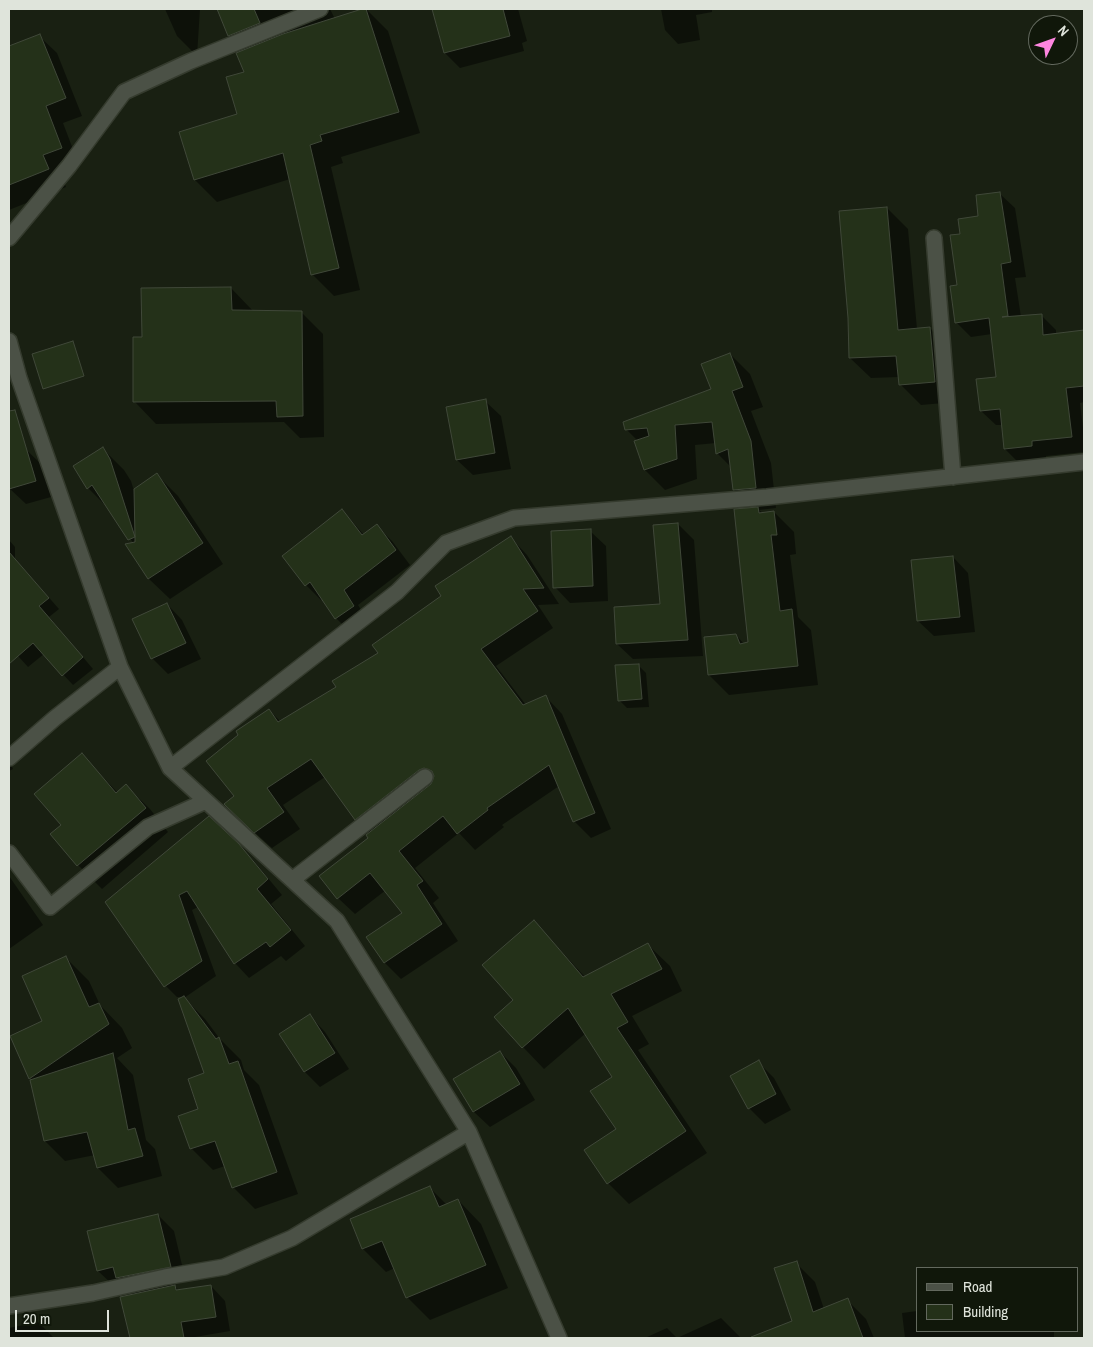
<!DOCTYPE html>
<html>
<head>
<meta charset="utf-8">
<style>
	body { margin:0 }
	#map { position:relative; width:1093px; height:1347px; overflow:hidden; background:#192012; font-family:"Archivo Narrow",sans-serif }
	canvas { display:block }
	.frame { position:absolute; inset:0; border:10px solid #dfe4db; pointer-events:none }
	.legend { position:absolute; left:916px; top:1267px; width:162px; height:65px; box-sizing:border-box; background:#10170a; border:1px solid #63695e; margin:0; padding:6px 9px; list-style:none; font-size:15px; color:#dfe4db }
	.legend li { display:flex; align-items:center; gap:10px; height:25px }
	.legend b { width:25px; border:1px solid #63695e }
	.north { position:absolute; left:1028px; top:15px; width:50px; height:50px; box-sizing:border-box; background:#10170a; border:1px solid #63695e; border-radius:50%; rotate:48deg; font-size:14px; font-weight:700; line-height:20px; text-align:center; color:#dfe4db }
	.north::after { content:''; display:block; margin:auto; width:18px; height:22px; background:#fe86e0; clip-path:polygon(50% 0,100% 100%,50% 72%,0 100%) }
	.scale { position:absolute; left:15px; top:1310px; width:94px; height:22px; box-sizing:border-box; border:2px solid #dfe4db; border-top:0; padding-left:6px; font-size:15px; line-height:18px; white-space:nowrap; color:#dfe4db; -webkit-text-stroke:4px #10170a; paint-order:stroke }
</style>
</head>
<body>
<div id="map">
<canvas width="1093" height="1347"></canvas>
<div class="frame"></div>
<ul class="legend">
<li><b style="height:6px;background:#4b5146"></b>Road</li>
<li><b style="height:14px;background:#243119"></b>Building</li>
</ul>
<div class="north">N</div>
<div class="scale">20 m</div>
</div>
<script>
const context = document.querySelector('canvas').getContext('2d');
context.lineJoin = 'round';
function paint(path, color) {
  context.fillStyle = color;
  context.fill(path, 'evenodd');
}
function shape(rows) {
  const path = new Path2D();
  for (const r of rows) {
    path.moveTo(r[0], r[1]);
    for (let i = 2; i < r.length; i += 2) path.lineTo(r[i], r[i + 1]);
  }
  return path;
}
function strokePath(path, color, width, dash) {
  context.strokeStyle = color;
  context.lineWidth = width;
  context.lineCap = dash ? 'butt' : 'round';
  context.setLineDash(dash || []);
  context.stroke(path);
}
const shadow = shape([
	[165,9,200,9,197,56,177,36],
	[218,9,330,9,335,19,366,9,388,31,420,133,341,157,343,163,331,167,360,290,334,296,312,274,290,179,217,202,195,180,180,132,239,115,245,72,245,51,229,35],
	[446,9,518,9,527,41,522,43,524,51,460,68,445,53],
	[661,9,712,9,712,12,696,15,700,40,678,44,665,30],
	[39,36,57,53,82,116,63,123,79,165,60,172,66,187,9,210,9,48],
	[1000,194,1015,208,1026,277,1015,278,1021,317,1041,315,1056,330,1056,335,1084,332,1084,402,1080,403,1084,436,1084,452,1046,456,1046,460,1020,464,1005,449,1003,425,996,425,981,411,997,378,992,334,971,337,956,322,962,235,980,217],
	[887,208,908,229,917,329,930,328,951,349,955,402,921,405,900,384,899,377,871,378,850,358],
	[231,288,253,311,301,312,323,334,324,437,300,438,284,422,156,424,135,402,143,338],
	[730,354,750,374,763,407,751,411,771,463,776,508,759,510,763,513,774,512,794,532,796,554,790,555,798,617,811,630,818,685,729,695,709,675,705,638,736,635,744,644,749,643,753,509,734,490,731,467,717,453,716,443,695,445,697,479,665,490,645,470,635,442,638,441,626,429,713,390],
	[485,401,501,416,511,469,473,475,457,460],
	[9,433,42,465,51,497,26,504,9,488],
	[103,449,124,470,131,481,134,491,157,475,178,496,223,564,170,599,149,579,127,545,134,544,110,510,88,488],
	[342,510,364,535,377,526,392,541,410,565,358,605,368,621,351,633,336,618,323,598,321,600,306,585],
	[678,524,694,540,703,656,633,659,617,644,661,606],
	[590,531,606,546,608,601,570,603,555,587],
	[511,538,527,555,559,604,538,605,553,628,496,666,526,705,546,697,562,714,611,829,591,838,574,821,559,786,502,825,504,827,475,850,459,833,415,868,439,898,433,903,458,941,401,979,385,963,368,938,404,913,386,890,355,914,338,898,369,838,370,833,356,819,325,777,283,805,300,829,272,848,242,821,236,796,269,710,281,722,337,687,380,653],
	[9,540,15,547,15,559,59,609,49,617,93,669,73,685,44,654,28,667,9,646],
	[953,557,968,573,975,632,934,636,918,621],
	[167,604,182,620,201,659,168,674,152,658],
	[638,665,646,673,649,707,627,708,619,700],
	[82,755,118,793,126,786,150,809,168,832,102,889,78,865,52,834,62,825],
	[9,759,13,769,9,771],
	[238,844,253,860,282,895,271,904,305,946,286,961,281,956,249,978,235,963,198,907,192,910,216,976,184,998,205,1019,220,1039,241,1060,244,1070,259,1085,298,1194,255,1209,233,1187,225,1166,213,1170,191,1148,206,1074,180,1000,185,997,177,997,162,982,107,902],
	[9,876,43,925,9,949],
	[534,922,585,977,648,945,670,966,682,991,632,1016,649,1044,638,1050,707,1153,629,1204,608,1183,618,1130,614,1077,586,1033,544,1069,523,1047,514,1000],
	[66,958,89,981,100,1005,122,1028,132,1048,117,1058,133,1075,146,1140,155,1149,162,1176,118,1188,98,1168,95,1155,65,1161,45,1141,33,1081,30,1078,44,1022],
	[310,1016,325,1032,349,1069,320,1087,305,1072,281,1034],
	[500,1052,516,1068,535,1100,490,1127,474,1112,455,1079],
	[758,1062,774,1078,791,1110,765,1124,749,1108],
	[430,1188,447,1205,458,1200,481,1224,508,1288,430,1320,407,1297,395,1268,386,1272,363,1249,351,1220],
	[158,1215,174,1231,186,1282,173,1285,180,1291,211,1286,225,1301,230,1331,195,1337,195,1338,132,1338,122,1297,134,1295,124,1284,114,1286,98,1271],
	[796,1263,815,1282,824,1309,847,1300,866,1319,874,1338,801,1338,786,1300],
	[917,1311,917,1331,1054,1331,1054,1338,905,1338,902,1313],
	[721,1318,741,1338,648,1338,647,1337,667,1328,677,1338],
	[38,1322,54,1338,9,1338,9,1328]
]);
const building = shape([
	[217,9,254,9,260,23,228,36,217,9],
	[362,9,366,9,399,112,320,135,322,141,310,145,339,268,311,275,283,153,194,180,179,132,237,114,226,77,244,72,236,53,283,34,362,9],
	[432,9,503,9,510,36,444,53,432,9],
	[40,34,66,98,46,106,62,148,43,155,49,169,9,185,9,46,40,34],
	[1000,192,1011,262,1001,264,1008,316,1002,317,1042,314,1043,335,1084,330,1084,386,1066,388,1072,437,1032,441,1032,446,1004,449,1000,409,980,411,976,379,996,377,989,318,955,323,950,286,957,285,950,235,960,234,958,219,978,216,976,195,1000,192],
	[887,207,898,330,930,327,935,382,899,385,896,356,849,358,848,318,839,211,887,207],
	[231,287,232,310,302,311,303,416,277,417,276,401,133,402,133,337,142,337,141,288,231,287],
	[73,341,84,376,43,389,32,354,73,341],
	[730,353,743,387,732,391,751,441,756,488,733,490,728,449,716,454,712,422,675,425,677,459,644,470,634,441,649,436,647,428,625,430,623,422,711,389,701,364,730,353],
	[486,399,495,453,456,460,446,407,486,399],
	[15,410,36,481,9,489,9,411,15,410],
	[103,447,110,459,135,537,134,489,157,473,203,543,148,579,125,544,135,542,135,537,128,540,92,485,87,489,73,466,103,447],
	[758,507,759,513,774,511,777,535,771,535,780,611,792,609,798,666,708,675,704,637,736,634,740,644,748,642,734,509,758,507],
	[342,509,362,535,377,524,396,550,344,590,354,606,335,619,310,582,305,586,282,556,342,509],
	[678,523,688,640,616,644,614,607,660,604,653,525,678,523],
	[591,529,593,586,553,588,551,531,591,529],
	[511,536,544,588,523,589,538,611,481,649,523,705,546,695,595,813,573,822,549,765,487,808,488,810,457,834,443,816,399,851,423,881,417,885,442,924,384,963,366,937,402,913,370,873,337,899,319,876,368,838,366,835,431,784,434,776,432,771,424,768,419,770,355,820,311,759,267,788,284,812,254,833,224,804,234,796,206,761,238,735,236,731,269,709,278,722,336,687,332,681,378,653,372,645,441,596,435,586,511,536],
	[9,552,49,598,39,606,83,657,62,676,33,643,9,664,9,552],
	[953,556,960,617,917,621,911,560,953,556],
	[167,603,186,643,151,659,132,619,167,603],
	[639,664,642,699,618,701,615,665,639,664],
	[82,753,116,793,126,784,146,808,77,866,50,834,61,825,34,794,82,753],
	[209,816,239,844,268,879,257,889,291,930,270,947,266,942,234,964,187,891,179,895,202,961,164,987,105,902,209,816],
	[534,920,583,977,648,943,662,969,611,994,628,1022,617,1028,686,1131,607,1184,584,1150,616,1129,590,1091,612,1077,568,1008,522,1048,494,1017,513,1000,482,965,534,920],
	[66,956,89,1007,99,1003,109,1024,29,1079,10,1036,42,1021,22,976,66,956],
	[184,996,216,1039,219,1037,229,1064,238,1061,277,1172,232,1188,215,1141,190,1149,178,1116,198,1109,188,1079,204,1073,178,999,184,996],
	[310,1014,335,1053,304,1072,279,1034,310,1014],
	[500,1051,520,1084,473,1112,453,1079,500,1051],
	[113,1053,128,1130,135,1128,143,1156,97,1168,87,1132,44,1141,30,1080,113,1053],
	[759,1060,776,1094,748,1109,730,1076,759,1060],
	[430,1186,439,1207,458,1199,486,1265,406,1298,382,1241,362,1249,350,1219,430,1186],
	[158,1214,171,1267,116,1278,113,1267,97,1271,87,1231,158,1214],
	[797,1261,813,1312,848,1298,863,1338,751,1338,751,1337,792,1321,774,1268,797,1261],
	[175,1285,176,1290,211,1285,216,1317,181,1322,184,1338,130,1338,120,1297,175,1285]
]);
const minor = shape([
	[9,238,69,166,124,92,191,61,320,9],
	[934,238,953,477],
	[9,341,19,378,120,667,170,768,337,921,469,1132,559,1338],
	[9,758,55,718,120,667],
	[170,768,397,592,446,543,514,518,767,497,1084,462],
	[9,853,50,907,148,827,206,801],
	[292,880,425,777],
	[9,1306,93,1293,165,1277,224,1267,292,1238,469,1132]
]);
paint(shadow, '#0007');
paint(building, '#243119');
strokePath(building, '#404839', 1);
strokePath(minor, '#353b2e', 18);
strokePath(minor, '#4b5146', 15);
</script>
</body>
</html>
